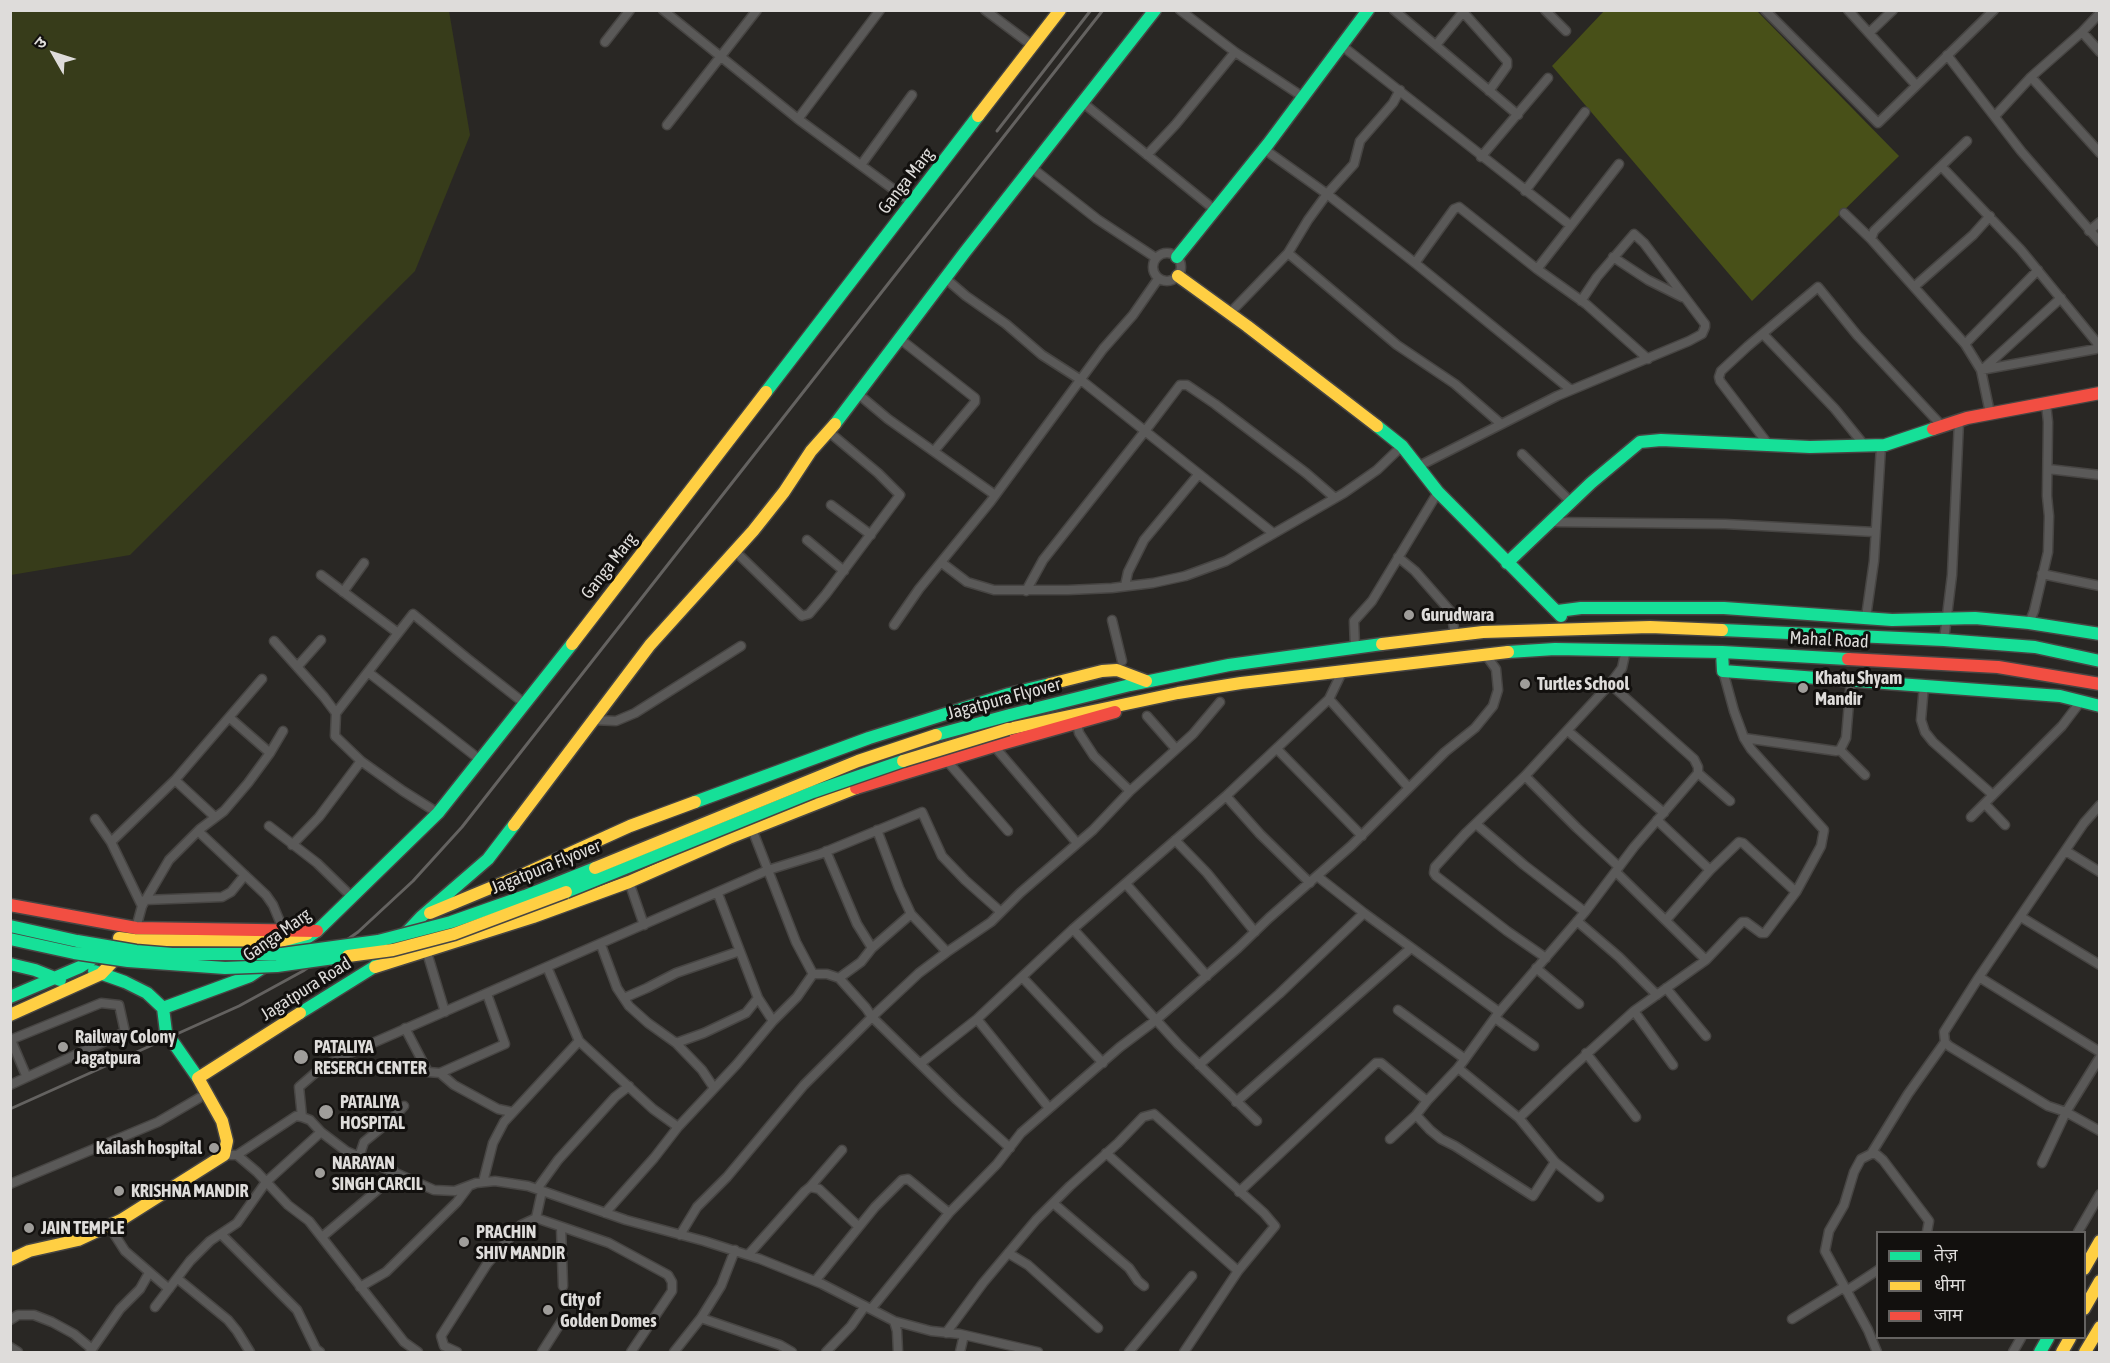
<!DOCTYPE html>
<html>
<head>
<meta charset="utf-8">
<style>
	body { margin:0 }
	#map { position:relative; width:2110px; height:1363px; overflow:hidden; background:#292724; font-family:"Asap Condensed","Noto Sans Devanagari",sans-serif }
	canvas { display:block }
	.frame { position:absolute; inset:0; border:12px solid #dedcda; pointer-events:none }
	.legend { position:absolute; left:1876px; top:1231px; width:210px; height:108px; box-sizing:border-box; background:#12100e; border:2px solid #646260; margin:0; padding:8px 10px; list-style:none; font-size:18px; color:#dedcda }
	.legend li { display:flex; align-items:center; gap:12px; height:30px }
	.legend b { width:30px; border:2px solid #646260 }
	.north { position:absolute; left:24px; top:24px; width:60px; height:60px; -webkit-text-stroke:4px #12100e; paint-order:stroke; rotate:309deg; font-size:16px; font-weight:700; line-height:24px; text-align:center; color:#dedcda }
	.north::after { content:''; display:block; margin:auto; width:21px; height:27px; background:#dedcda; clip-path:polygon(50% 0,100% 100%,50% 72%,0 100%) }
</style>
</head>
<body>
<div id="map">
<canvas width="2110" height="1363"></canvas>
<div class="frame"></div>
<ul class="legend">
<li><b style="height:8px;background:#16e098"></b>तेज़</li>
<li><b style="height:8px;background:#ffcf43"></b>धीमा</li>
<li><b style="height:8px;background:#f24e42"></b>जाम</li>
</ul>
<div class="north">उ</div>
</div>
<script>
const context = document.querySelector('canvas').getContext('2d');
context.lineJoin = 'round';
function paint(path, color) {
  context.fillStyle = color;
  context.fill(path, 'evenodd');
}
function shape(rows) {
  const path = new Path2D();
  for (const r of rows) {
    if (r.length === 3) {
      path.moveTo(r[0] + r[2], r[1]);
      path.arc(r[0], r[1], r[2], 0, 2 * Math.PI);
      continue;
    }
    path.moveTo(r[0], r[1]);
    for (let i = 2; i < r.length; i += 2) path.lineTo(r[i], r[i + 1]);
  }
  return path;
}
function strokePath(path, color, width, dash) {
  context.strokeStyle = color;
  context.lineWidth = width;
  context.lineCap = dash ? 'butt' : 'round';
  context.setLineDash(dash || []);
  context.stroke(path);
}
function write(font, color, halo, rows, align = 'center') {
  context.font = font + ' "Asap Condensed",sans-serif';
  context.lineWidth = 6;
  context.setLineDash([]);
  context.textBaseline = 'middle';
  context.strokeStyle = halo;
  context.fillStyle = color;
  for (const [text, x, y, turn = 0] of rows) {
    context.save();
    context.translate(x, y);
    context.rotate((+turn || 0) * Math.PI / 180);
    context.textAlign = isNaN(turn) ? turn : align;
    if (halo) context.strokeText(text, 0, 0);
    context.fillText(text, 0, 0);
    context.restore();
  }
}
const green = shape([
	[11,10,449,11,470,135,415,271,130,555,11,575]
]);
const forest = shape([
	[1604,11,1757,11,1899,156,1752,301,1552,66]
]);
const street = shape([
	[663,10,798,119,912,203],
	[985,10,1033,46],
	[1180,10,1235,52,1303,97],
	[1394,10,1518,115],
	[1545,10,1566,31],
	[1765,10,1878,123,1994,10],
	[1848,10,1916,85],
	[2082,32,2100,52],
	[1869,33,1893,10],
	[605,42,630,10],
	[1341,45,1570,225],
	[1436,45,1463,12,1507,61,1507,66,1489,91],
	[1947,55,2021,151,2100,242],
	[2031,77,2100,153],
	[1082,102,1215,210],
	[1995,116,2031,77,2082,32,2100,13],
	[798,119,880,10],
	[667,125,757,10],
	[1264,149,1327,194,1415,263,1571,390],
	[1147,155,1176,124,1235,52],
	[1481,157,1548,78],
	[861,165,912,95],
	[1942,167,2021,250,2098,344,2096,349,1981,370],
	[1032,168,1097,219,1156,258],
	[1525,191,1585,112],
	[1844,213,1871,239,1965,344,1981,370,1990,413],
	[2089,231,2100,222],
	[1871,239,1874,231,1967,141],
	[1167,267,14],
	[1288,253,1397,345,1455,384,1500,423],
	[1613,257,1648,280,1682,297],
	[1415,263,1454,209,1459,207,1537,269,1586,304,1648,359],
	[1537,269,1619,164],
	[945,278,966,296,1006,324,1042,355,1081,380,1273,533],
	[1915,286,1973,235,1990,216],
	[1229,314,1288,253,1308,220,1327,194,1354,164,1360,141,1393,103,1400,90],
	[1763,334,1835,409,1865,446],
	[900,339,975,398,975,402,934,451],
	[1965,344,2038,270],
	[1982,370,2061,298],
	[857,393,888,419,995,495],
	[1768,444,1720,381,1719,377,1721,371,1748,346,1818,287,1857,335,1942,426],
	[1522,454,1571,502],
	[1419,466,1557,396,1689,341,1702,334,1705,327,1705,324,1644,243,1634,234,1597,277,1581,301],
	[2048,469,2100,475],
	[831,505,871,535],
	[1551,522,1725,524,1874,532],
	[807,540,844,571],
	[735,551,802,616,809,614,826,594,900,495,878,473,829,432],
	[1398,557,1415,571,1451,612,1455,634],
	[942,563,967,582,994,590,1068,590,1112,588,1153,583,1185,576,1226,561,1344,493,1377,470,1402,446],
	[2042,574,2100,586],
	[321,575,398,633],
	[1125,586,1128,572,1144,540,1198,475],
	[1026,591,1043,560,1145,431,1180,385,1187,385,1215,404,1306,473,1335,498],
	[343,592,364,563],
	[1866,617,1874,561,1881,446],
	[1112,620,1122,661],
	[2029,623,2034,611,2048,552,2049,516,2047,496,2048,422,2046,404],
	[894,625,919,589,991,501,1103,349,1133,315,1158,279],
	[1944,640,1952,575,1959,421],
	[274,641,324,697,336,713,413,614,468,659,524,703],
	[1355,647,1354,621,1372,601,1438,492],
	[297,667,321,640],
	[1723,671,1734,711,1744,738,1751,749,1824,830,1821,846,1796,892],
	[368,672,479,759],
	[1924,685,1921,720,1925,732,1933,742,1993,795],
	[1329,699,1343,670],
	[336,713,335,736,361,761,403,791,438,813],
	[1147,716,1176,749],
	[230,718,270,753],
	[1076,718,1079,733,1094,756,1130,791],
	[593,720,616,721,635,713,741,646],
	[1568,731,1664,813],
	[1744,738,1836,751,1840,750,1846,738,1851,679],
	[994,746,1077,843],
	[1277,749,1362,836],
	[1840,750,1865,775],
	[947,761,1008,831],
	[1698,773,1730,801],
	[1525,776,1577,828,1619,867],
	[175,780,215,817],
	[1226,796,1260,834,1310,883],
	[1985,804,2005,825],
	[1971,817,2062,726,2081,701],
	[95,819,111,842],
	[1657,820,1710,870],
	[1476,824,1524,865,1585,912],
	[269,826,317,863,352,897],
	[752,829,796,942,813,974],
	[877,830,899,888,911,914],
	[198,831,266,895,273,905,283,929],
	[1175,840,1207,873,1255,932],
	[292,845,319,817,361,761],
	[826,851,857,924,872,948],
	[2066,851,2100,872],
	[1317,876,1364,913,1499,1012,1585,912,1634,847,1698,773,1698,767,1694,759,1610,684,1622,668,1626,650],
	[629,882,644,925],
	[1126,884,1207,976],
	[718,894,758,998,773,1021],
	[145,900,222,897,231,892,245,875],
	[142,906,111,842,175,780,262,679],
	[2021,917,2100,965],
	[1666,920,1710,870,1739,842,1743,843,1796,892,1765,933,1761,933,1746,922,1742,922,1706,960],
	[1577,921,1619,957,1657,995],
	[136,928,142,906,169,860,200,829,224,811,248,783,270,753,283,731],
	[1073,929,1178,1044,1257,1121],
	[601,945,617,988,629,1006,648,1023,676,1043,702,1070,714,1088],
	[425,946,445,1012],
	[1546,958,1507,931,1436,876,1434,873,1435,867,1465,834,1525,776,1610,684],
	[1536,968,1579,1004],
	[1022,977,1103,1063],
	[1979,977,2100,1052],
	[839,978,866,1008,872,1017,957,1100,1010,1148],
	[1666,988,1706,1036],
	[624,998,647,988,676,973,740,951],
	[1398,1010,1465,1059,1458,1068,1519,1118,1568,1071,1634,1011,1706,960,1616,872],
	[1634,1011,1673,1065],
	[1495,1018,1534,1046],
	[977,1019,1049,1108],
	[405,1028,428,1072,440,1073,505,1044,487,994],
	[10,1040,101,1003,119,1005,125,1032,10,1085],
	[11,1040,25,1073],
	[579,1041,653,1109,678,1127],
	[1945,1042,1949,1046,2048,1106,2066,1112,2100,1131],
	[676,1043,704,1033,746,1013,758,998],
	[1586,1053,1636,1117],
	[1465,1059,1499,1012],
	[921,1063,977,1019,1073,929,1226,796,1329,699,1409,788],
	[1199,1065,1279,994,1364,913],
	[440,1073,454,1085,498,1109,512,1112],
	[1236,1102,1411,948],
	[1416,1115,1430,1130,1441,1139,1455,1146,1533,1196,1555,1162],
	[302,1117,299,1087,322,1067,350,1053,768,870,820,854,922,812,942,856,965,880,1001,912],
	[1519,1118,1555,1162,1599,1197],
	[1390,1139,1416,1115,1427,1101],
	[1106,1153,1238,1271],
	[1871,1154,1908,1094,1945,1042,1944,1032,1979,977,2084,823,2100,805],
	[224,1155,237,1155,257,1172,288,1205,309,1221,404,1342,418,1352],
	[237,1155,296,1116,302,1117,310,1120,321,1132,346,1151,434,1190,455,1191,476,1183,495,1181,528,1186,626,1220,704,1241,760,1259,822,1284,894,1321,931,1331,960,1334,1038,1352],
	[359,1157,364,1142,391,1120,404,1106],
	[2042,1163,2066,1112,2100,1057],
	[483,1182,493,1143,504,1122,579,1041,547,967],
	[10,1184,158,1122,199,1098],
	[810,1187,842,1150],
	[537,1189,558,1160,597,1117,615,1097,629,1086],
	[1239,1192,1376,1063,1381,1063,1427,1101,1458,1068],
	[1053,1203,1129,1268,1138,1281,1144,1286],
	[605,1213,654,1158,678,1127,737,1064,773,1021,797,997,813,974,827,974,839,978,861,962,872,948,911,914,947,952,991,922,1020,893,1093,830,1130,791,1193,734,1220,702],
	[536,1218,542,1191],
	[109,1226,125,1251,169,1289],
	[561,1227,563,1286],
	[2078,1232,2100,1194],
	[221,1234,297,1310,316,1349,320,1352],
	[680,1235,697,1207,727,1177,804,1085,872,1017,919,973,947,952],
	[322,1237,381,1187,394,1171],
	[1008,1253,1028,1265,1098,1328],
	[749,1254,805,1191,810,1187,819,1189,858,1226],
	[178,1279,228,1320,237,1331,250,1352],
	[815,1281,875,1207,902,1180,908,1179,913,1183,949,1213],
	[360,1287,386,1272,457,1202,469,1186],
	[1846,1291,1878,1270],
	[155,1307,190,1261,210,1241,237,1223,266,1182,321,1132],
	[871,1309,949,1213,997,1164,1021,1133,1120,1047,1156,1020,1238,948,1269,918,1351,846,1445,752,1475,728,1493,706,1498,690,1496,669,1485,654],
	[701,1318,780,1345,792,1352],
	[1792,1319,1844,1287],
	[10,1320,18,1315,34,1315,52,1322,74,1334,92,1349],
	[894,1321,897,1331,898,1352],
	[946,1333,983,1283,1036,1220,1070,1186,1118,1143,1143,1117,1154,1114,1264,1213,1275,1226,1238,1271,1184,1352],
	[10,1347,18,1352],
	[90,1352,120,1309,140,1289,149,1273],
	[457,1352,444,1346,441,1336,487,1264,521,1225,536,1218,609,1243,668,1275,672,1282,672,1291,631,1352],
	[542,1352,563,1319],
	[674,1352,701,1318,721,1286,735,1250],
	[826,1352,851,1326,865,1306],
	[960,1352,964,1335],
	[1129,1352,1192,1276],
	[1877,1352,1868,1330,1825,1251,1829,1231,1844,1205,1854,1172,1861,1159,1871,1154,1876,1154,1883,1160,1929,1221,1927,1232],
	[2013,1352,2021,1338]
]);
const fast = shape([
	[1177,257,1268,144,1368,10],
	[766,392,978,116],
	[835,424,965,252,1155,10],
	[1377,426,1402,446,1438,492,1561,616],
	[1507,563,1591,483,1640,442,1661,440,1810,447,1885,445,1933,429],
	[1558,611,1581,608,1724,608,1892,620,1975,618,2029,623,2100,634],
	[1722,630,1944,640,2035,647,2100,661],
	[1508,652,1555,649,1722,652,1848,659],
	[1722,652,1723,671,2060,696,2100,706],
	[1010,715,1130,685,1229,665,1382,644],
	[695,802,869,738,1009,694,1050,684],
	[283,954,317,931,438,813,572,644],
	[10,964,35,970,60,980],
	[94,971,125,982,147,993,163,1008],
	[10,997,80,967,103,952],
	[163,1008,250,976,268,964],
	[163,1008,166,1032,198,1078],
	[300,1013,374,967,421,917,488,859,514,825],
	[2040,1352,2048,1338]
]);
const slow = shape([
	[978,116,1060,10],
	[1178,276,1247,326,1377,426],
	[572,644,766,392],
	[1382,644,1483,632,1650,627,1722,630],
	[1050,684,1102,671,1117,670,1146,681],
	[1008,729,1178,693,1241,683,1508,652],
	[514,825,650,645,753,531,784,492,811,451,835,424],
	[430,913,524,874,630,826,695,802],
	[119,938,134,940,281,941,307,934],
	[375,967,533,917,629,882,729,838,856,788],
	[10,1015,101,974,120,954],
	[10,1260,29,1251,78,1240,121,1220,224,1155,227,1141,222,1121,198,1078,300,1013],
	[2084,1269,2100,1241],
	[2084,1309,2100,1281],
	[2062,1352,2070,1338],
	[2085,1352,2100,1327]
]);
const jam = shape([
	[1933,429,1967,418,2100,393],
	[1848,659,1998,667,2100,684],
	[856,788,994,746,1115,712],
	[10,905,136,928,317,931]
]);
const rail = shape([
	[997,131,1091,10],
	[10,1109,239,1006,303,971,358,932,413,881,462,827,1103,10]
]);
const fastBridge = shape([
	[936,735,1010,715],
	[566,892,813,792,903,761],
	[10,926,77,941,136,951,172,954,282,954,378,941,451,922,525,896,595,868],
	[10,939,74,953,128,961,225,968,277,966,348,956]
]);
const slowBridge = shape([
	[903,761,1008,729],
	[595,868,858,761,936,735],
	[348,956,393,950,454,934,566,892]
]);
const markers = [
	[1409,615,6,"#9f9d9a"],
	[1525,684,6,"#9f9d9a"],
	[1803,688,6,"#9f9d9a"],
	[63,1047,6,"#9f9d9a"],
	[301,1057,8,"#9f9d9a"],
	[326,1112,8,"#9f9d9a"],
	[214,1148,6,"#9f9d9a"],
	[320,1173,6,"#9f9d9a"],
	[119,1191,6,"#9f9d9a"],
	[29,1228,6,"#9f9d9a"],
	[464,1242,6,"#9f9d9a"],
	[548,1310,6,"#9f9d9a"]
];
const streetNames = [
	["Ganga Marg",906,181,-52],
	["Ganga Marg",609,566,-52],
	["Mahal Road",1829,640,3],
	["Jagatpura Flyover",1004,699,-15],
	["Jagatpura Flyover",546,867,-22],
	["Ganga Marg",277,935,-35],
	["Jagatpura Road",306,989,-32]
];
const poiNames = [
	["Gurudwara",1421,615],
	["Khatu Shyam",1815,678],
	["Mandir",1815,699],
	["Turtles School",1537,684],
	["Railway Colony",75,1037],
	["Jagatpura",75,1058],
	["PATALIYA",314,1047],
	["RESERCH CENTER",314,1068],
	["PATALIYA",340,1102],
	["HOSPITAL",340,1123],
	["Kailash hospital",202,1148,"right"],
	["NARAYAN",332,1163],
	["SINGH CARCIL",332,1184],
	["KRISHNA MANDIR",131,1191],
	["JAIN TEMPLE",41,1228],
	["PRACHIN",476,1232],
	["SHIV MANDIR",476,1253],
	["City of",560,1300],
	["Golden Domes",560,1321]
];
paint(green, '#373c1a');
paint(forest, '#485018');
strokePath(street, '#474543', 11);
strokePath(fast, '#474543', 15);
strokePath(slow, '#474543', 15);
strokePath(jam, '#474543', 15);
strokePath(street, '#5a5958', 8);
strokePath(fast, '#16e098', 12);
strokePath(slow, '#ffcf43', 12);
strokePath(jam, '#f24e42', 12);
strokePath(rail, '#646260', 3);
strokePath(fastBridge, '#474543', 15, []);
strokePath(slowBridge, '#474543', 15, []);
strokePath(fastBridge, '#16e098', 12);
strokePath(slowBridge, '#ffcf43', 12);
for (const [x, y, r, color] of markers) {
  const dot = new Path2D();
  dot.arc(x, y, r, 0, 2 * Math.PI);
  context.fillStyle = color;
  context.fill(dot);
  strokePath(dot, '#12100e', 2);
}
write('18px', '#dedcda', '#12100e', streetNames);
write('bold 18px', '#dedcda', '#12100e', poiNames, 'left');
</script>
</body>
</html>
